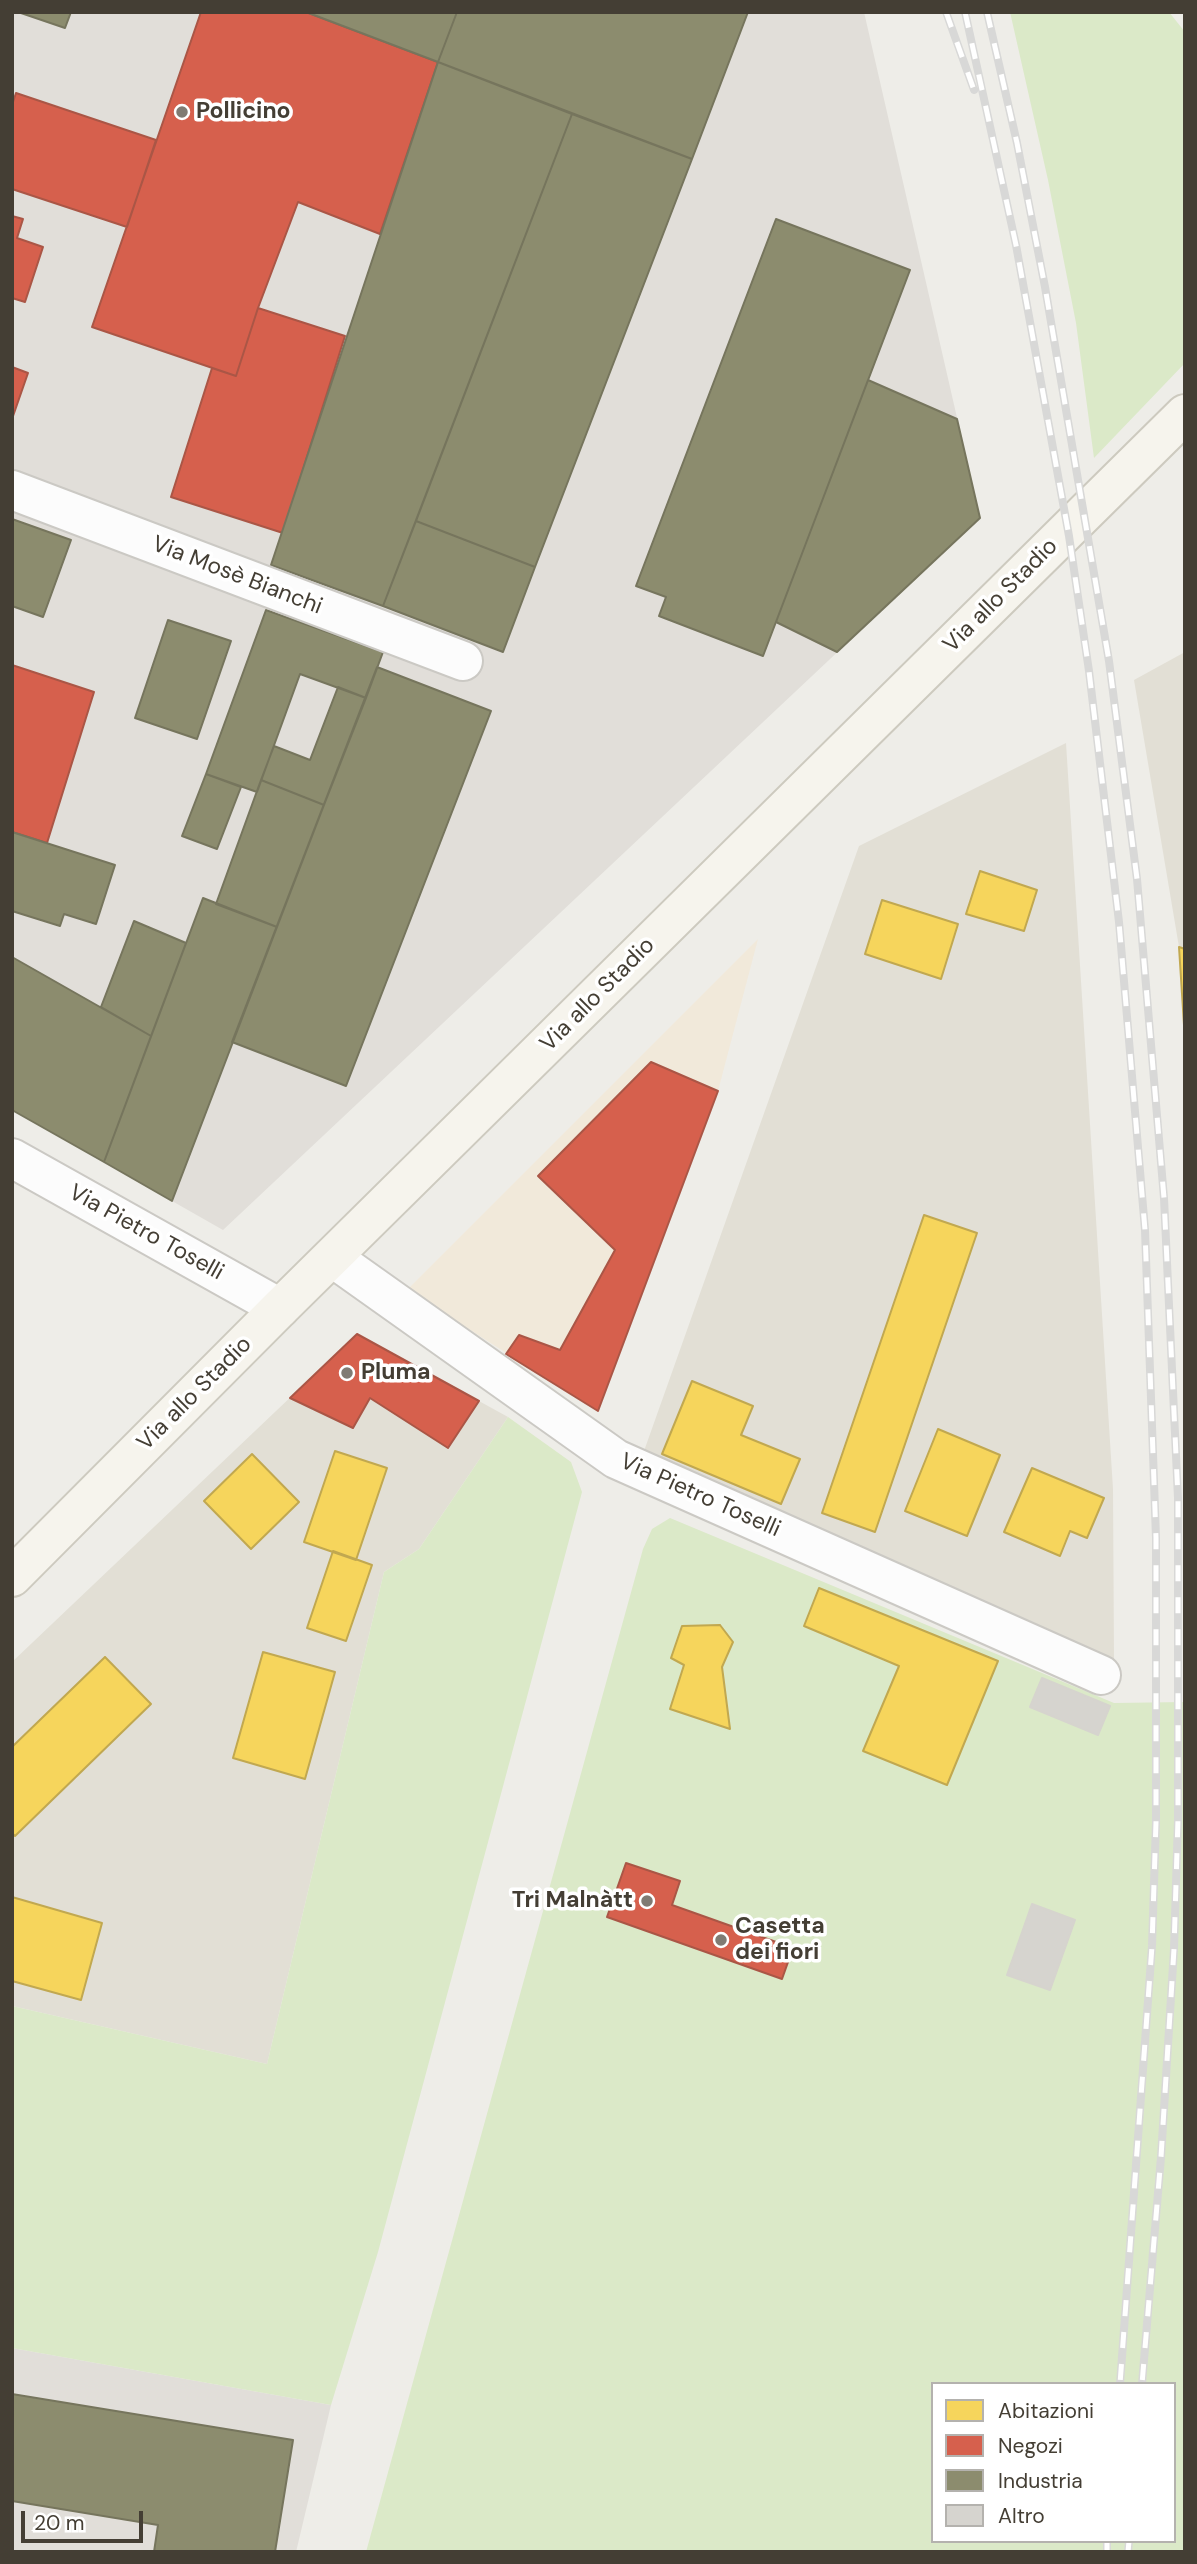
<!DOCTYPE html>
<html>
<head>
<meta charset="utf-8">
<style>
	body { margin:0 }
	#map { position:relative; width:1197px; height:2564px; overflow:hidden; background:#eeede8; font-family:"DM Sans",sans-serif }
	canvas { display:block }
	.frame { position:absolute; inset:0; border:14px solid #443e34; pointer-events:none }
	.legend { position:absolute; left:931px; top:2382px; width:245px; height:161px; box-sizing:border-box; background:#fff; border:2px solid #b4b2ae; margin:0; padding:9px 12px; list-style:none; font-size:21px; color:#443e34 }
	.legend li { display:flex; align-items:center; gap:14px; height:35px }
	.legend b { width:35px; border:2px solid #b4b2ae }
	.scale { position:absolute; left:21px; top:2511px; width:122px; height:32px; box-sizing:border-box; border:4px solid #443e34; border-top:0; padding-left:9px; font-size:21px; line-height:24px; white-space:nowrap; color:#443e34; -webkit-text-stroke:5px #fff; paint-order:stroke }
</style>
</head>
<body>
<div id="map">
<canvas width="1197" height="2564"></canvas>
<div class="frame"></div>
<ul class="legend">
<li><b style="height:19px;background:#f6d55c"></b>Abitazioni</li>
<li><b style="height:19px;background:#d6604d"></b>Negozi</li>
<li><b style="height:19px;background:#8c8c6e"></b>Industria</li>
<li><b style="height:19px;background:#d6d4cf"></b>Altro</li>
</ul>
<div class="scale">20 m</div>
</div>
<script>
const context = document.querySelector('canvas').getContext('2d');
context.lineJoin = 'round';
function paint(path, color) {
  context.fillStyle = color;
  context.fill(path, 'evenodd');
}
function shape(rows) {
  const path = new Path2D();
  for (const r of rows) {
    path.moveTo(r[0], r[1]);
    for (let i = 2; i < r.length; i += 2) path.lineTo(r[i], r[i + 1]);
  }
  return path;
}
function strokePath(path, color, width, dash) {
  context.strokeStyle = color;
  context.lineWidth = width;
  context.lineCap = dash ? 'butt' : 'round';
  context.setLineDash(dash || []);
  context.stroke(path);
}
function write(font, color, halo, rows, align = 'center') {
  context.font = font + ' "DM Sans",sans-serif';
  context.lineWidth = 7;
  context.setLineDash([]);
  context.textBaseline = 'middle';
  context.strokeStyle = halo;
  context.fillStyle = color;
  for (const [text, x, y, turn = 0] of rows) {
    context.save();
    context.translate(x, y);
    context.rotate((+turn || 0) * Math.PI / 180);
    context.textAlign = isNaN(turn) ? turn : align;
    if (halo) context.strokeText(text, 0, 0);
    context.fillText(text, 0, 0);
    context.restore();
  }
}
const residential = shape([
	[1185,652,1185,1030,1179,947,1134,680],
	[1066,743,1113,1489,1114,1659,644,1451,859,846],
	[357,1334,508,1417,419,1549,384,1572,267,2064,12,2006,12,1662]
]);
const commercial = shape([
	[758,939,718,1091,598,1411,407,1290]
]);
const industrial = shape([
	[12,12,864,12,980,518,223,1230,12,1110],
	[12,2348,331,2405,296,2552,12,2552]
]);
const green = shape([
	[1010,12,1169,12,1185,32,1185,363,1094,458,1076,323,1048,180],
	[508,1417,571,1462,582,1492,378,2252,331,2405,12,2348,12,2006,267,2064,384,1572,419,1549],
	[670,1518,1114,1703,1185,1702,1185,2552,366,2552,643,1549,652,1529],
	[933,2384,1174,2384,1174,2541,933,2541]
]);
const homes = shape([
	[980,871,1037,890,1024,931,966,914,980,871],
	[882,900,958,924,941,979,865,954,882,900],
	[1179,947,1185,949,1185,1025,1184,1025,1179,947],
	[924,1215,977,1233,875,1532,822,1513,924,1215],
	[692,1381,753,1406,741,1435,800,1459,781,1504,662,1454,692,1381],
	[938,1429,1000,1455,967,1536,905,1511,938,1429],
	[335,1451,387,1468,356,1560,304,1542,335,1451],
	[252,1454,299,1502,251,1549,204,1501,252,1454],
	[1032,1468,1104,1498,1087,1538,1070,1531,1060,1556,1004,1532,1032,1468],
	[333,1551,372,1565,346,1641,307,1628,333,1551],
	[819,1588,998,1661,947,1785,863,1751,899,1666,804,1626,819,1588],
	[720,1625,733,1642,722,1667,730,1729,670,1709,684,1665,671,1658,682,1626,720,1625],
	[263,1652,335,1672,305,1779,233,1758,263,1652],
	[105,1657,151,1704,15,1836,12,1833,12,1747,105,1657],
	[12,1897,102,1923,81,2000,12,1981,12,1897]
]);
const shops = shape([
	[201,12,306,12,438,62,380,234,298,202,258,308,236,376,92,327,201,12],
	[16,93,156,140,127,227,12,189,12,105,16,93],
	[12,216,23,219,17,238,43,247,25,302,12,298,12,216],
	[258,308,345,336,283,533,171,497,212,368,236,376,258,308],
	[12,367,28,373,12,419,12,367],
	[12,665,94,692,47,843,12,832,12,665],
	[651,1062,718,1091,598,1411,506,1354,519,1335,560,1350,615,1250,538,1176,651,1062],
	[357,1334,479,1401,448,1448,370,1398,353,1428,290,1398,357,1334],
	[626,1863,680,1881,672,1905,793,1948,782,1979,607,1917,626,1863]
]);
const industry = shape([
	[18,12,71,12,65,28,18,12],
	[306,12,457,12,438,62,306,12],
	[457,12,748,12,692,159,438,62,457,12],
	[438,62,572,114,383,606,271,565,438,62],
	[572,114,692,159,535,567,416,521,572,114],
	[776,219,910,270,763,656,659,616,666,597,636,586,776,219],
	[868,380,957,419,980,518,837,652,776,622,868,380],
	[12,519,71,540,43,617,12,606,12,519],
	[416,521,535,567,503,652,383,606,416,521],
	[266,610,383,652,366,698,300,674,257,792,206,774,266,610],
	[168,620,231,641,197,739,135,718,168,620],
	[377,667,491,711,346,1086,232,1042,377,667],
	[338,687,366,698,324,805,261,780,274,746,310,760,338,687],
	[206,774,241,787,217,849,182,836,206,774],
	[261,780,324,805,277,927,216,904,261,780],
	[12,832,115,865,96,924,64,914,60,926,12,911,12,832],
	[203,898,277,927,172,1201,104,1162,203,898],
	[134,921,186,943,151,1036,101,1007,134,921],
	[12,957,151,1036,104,1162,12,1110,12,957],
	[12,2394,293,2440,275,2552,154,2552,158,2525,12,2501,12,2394]
]);
const building = shape([
	[1042,1678,1110,1706,1098,1735,1030,1707,1042,1678],
	[1032,1904,1075,1920,1050,1990,1007,1975,1032,1904]
]);
const minor = shape([
	[12,490,463,661],
	[12,1158,280,1308],
	[333,1258,616,1459,1101,1675]
]);
const secondary = shape([
	[12,1577,280,1308,1185,414]
]);
const rail = shape([
	[946,12,974,90],
	[965,12,1016,245,1069,536,1089,671,1119,922,1145,1230,1156,1538,1156,1822,1152,1946,1120,2384],
	[987,12,1017,143,1045,287,1109,661,1137,879,1164,1198,1178,1498,1178,1819,1174,1949,1161,2157,1142,2384],
	[1107,2552,1107,2541],
	[1128,2552,1129,2541]
]);
const markers = [
	[182,112,7,"#807b73"],
	[347,1373,7,"#807b73"],
	[647,1901,7,"#807b73"],
	[721,1940,7,"#807b73"]
];
const poiNames = [
	["Pollicino",196,112],
	["Pluma",361,1373],
	["Tri Malnàtt",633,1901,"right"],
	["Casetta",735,1927],
	["dei fiori",735,1953]
];
const streetNames = [
	["Via Mosè Bianchi",237,576,21],
	["Via allo Stadio",1001,596,-45],
	["Via allo Stadio",598,995,-45],
	["Via Pietro Toselli",146,1233,29],
	["Via allo Stadio",195,1394,-45],
	["Via Pietro Toselli",700,1496,24]
];
paint(residential, '#e2dfd5');
paint(commercial, '#f1e9da');
paint(industrial, '#e1ded9');
paint(green, '#dbe9c8');
paint(homes, '#f6d55c');
strokePath(homes, '#c1a850', 2);
paint(shops, '#d6604d');
strokePath(shops, '#aa5646', 2);
paint(industry, '#8c8c6e');
strokePath(industry, '#76755d', 2);
paint(building, '#d6d4cf');
strokePath(building, '#d6d4ce', 2);
strokePath(minor, '#cbc9c4', 42);
strokePath(secondary, '#cdcabf', 42);
strokePath(minor, '#fcfcfc', 38);
strokePath(secondary, '#f6f4ed', 38);
strokePath(rail, '#d8d8d7', 8);
strokePath(rail, '#fff', 5, [16]);
for (const [x, y, r, color] of markers) {
  const dot = new Path2D();
  dot.arc(x, y, r, 0, 2 * Math.PI);
  context.fillStyle = color;
  context.fill(dot);
  strokePath(dot, '#fff', 2.5);
}
write('bold 23px', '#443e34', '#fff', poiNames, 'left');
write('23px', '#443e34', '#fff', streetNames);
</script>
</body>
</html>
